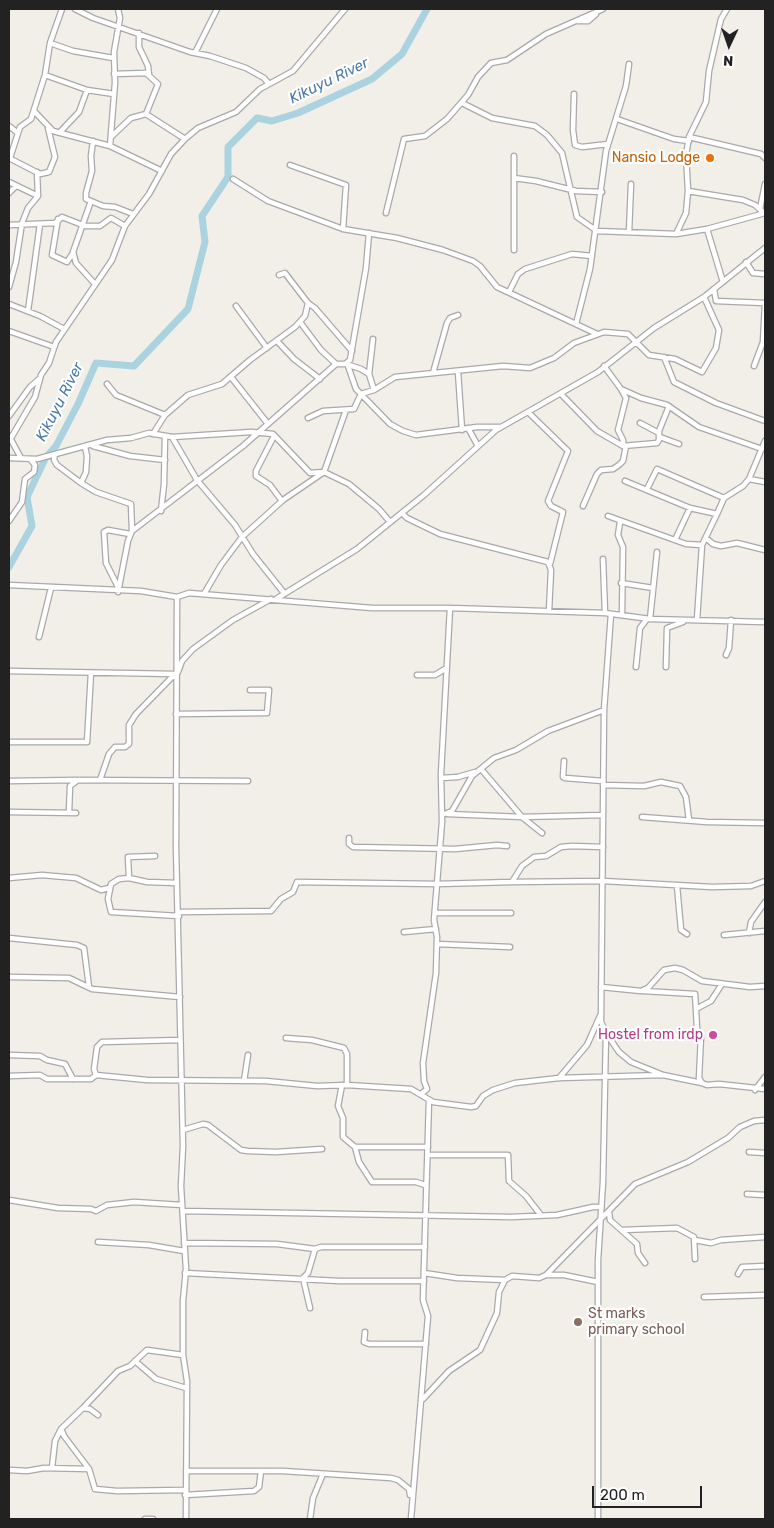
<!DOCTYPE html>
<html>
<head>
<meta charset="utf-8">
<style>
	body { margin:0 }
	#map { position:relative; width:774px; height:1528px; overflow:hidden; background:#f2efe9; font-family:Rubik,sans-serif }
	canvas { display:block }
	.frame { position:absolute; inset:0; border:10px solid #222; pointer-events:none }
	.north { position:absolute; left:704px; top:20px; width:50px; height:50px; -webkit-text-stroke:4px #fff; paint-order:stroke; rotate:183deg; font-size:14px; font-weight:700; line-height:20px; text-align:center; color:#222 }
	.north::after { content:''; display:block; margin:auto; width:18px; height:22px; background:#222; clip-path:polygon(50% 0,100% 100%,50% 72%,0 100%) }
	.scale { position:absolute; left:592px; top:1486px; width:110px; height:22px; box-sizing:border-box; border:2px solid #222; border-top:0; padding-left:6px; font-size:15px; line-height:18px; white-space:nowrap; color:#222; -webkit-text-stroke:4px #fff; paint-order:stroke }
</style>
</head>
<body>
<div id="map">
<canvas width="774" height="1528"></canvas>
<div class="frame"></div>
<div class="north">N</div>
<div class="scale">200 m</div>
</div>
<script>
const context = document.querySelector('canvas').getContext('2d');
context.lineJoin = 'round';
function shape(rows) {
  const path = new Path2D();
  for (const r of rows) {
    path.moveTo(r[0], r[1]);
    for (let i = 2; i < r.length; i += 2) path.lineTo(r[i], r[i + 1]);
  }
  return path;
}
function strokePath(path, color, width, dash) {
  context.strokeStyle = color;
  context.lineWidth = width;
  context.lineCap = dash ? 'butt' : 'round';
  context.setLineDash(dash || []);
  context.stroke(path);
}
function write(font, color, halo, rows, align = 'center') {
  context.font = font + ' Rubik,sans-serif';
  context.lineWidth = 4.5;
  context.setLineDash([]);
  context.textBaseline = 'middle';
  context.strokeStyle = halo;
  context.fillStyle = color;
  for (const [text, x, y, turn = 0] of rows) {
    context.save();
    context.translate(x, y);
    context.rotate((+turn || 0) * Math.PI / 180);
    context.textAlign = isNaN(turn) ? turn : align;
    if (halo) context.strokeText(text, 0, 0);
    context.fillText(text, 0, 0);
    context.restore();
  }
}
const river = shape([
	[9,567,32,526,27,497,46,457,56,446,78,404,96,363,134,366,188,309,205,242,202,216,228,177,228,147,257,118,272,121,298,113,372,79,402,54,427,9]
]);
const street = shape([
	[75,9,93,18,190,52,210,56,246,68,264,78,269,84],
	[577,21,588,21,596,14],
	[139,33,139,47,148,66,149,75],
	[50,43,73,51,113,58],
	[195,53,217,9],
	[114,74,146,73,158,84,146,114],
	[45,75,87,90,114,94],
	[574,94,573,130,575,145,582,147,608,144],
	[462,103,492,118,535,126,547,135,562,153,577,217,597,231,676,234,707,229,765,213],
	[34,111,53,131,110,146,162,171],
	[617,119,674,139,689,141],
	[9,126,18,133],
	[60,132,79,112,87,90],
	[112,136,131,118,146,114,185,139],
	[689,137,761,154,765,158],
	[93,141,91,156,92,171,86,193,86,199,103,206,115,207,133,214],
	[110,146,115,83,114,52,120,18,118,9],
	[514,156,514,178],
	[9,158,40,174,49,172,55,157,48,128],
	[10,158,20,127,31,119,45,75,50,43,62,9],
	[290,165,346,185,343,229],
	[233,179,268,201,343,229,397,238,443,250,473,261,480,266,497,287,597,334],
	[9,182,38,196],
	[688,191,743,200,755,205,764,213],
	[9,193,16,186],
	[91,201,73,252,76,263,94,283],
	[760,209,765,184],
	[386,213,404,139,425,136,447,119,468,95,478,77,491,63,507,60,546,34,603,9],
	[58,219,52,255,67,262,73,253],
	[9,225,55,223,62,217,85,226,100,226,111,218,125,226],
	[707,229,723,282],
	[629,232,631,184],
	[676,234,686,213,688,191,686,155,689,137,706,102,709,71,721,19,727,9],
	[514,250,514,178,536,181,576,191,602,192],
	[746,262,753,273,765,274],
	[279,275,285,273,308,303,315,308,352,351],
	[9,287,16,262,22,223,28,208,38,196,37,172],
	[714,289,716,301,765,303],
	[509,292,518,274,525,269,572,254,592,256],
	[9,304,40,316,64,329],
	[236,306,267,348],
	[28,311,40,224],
	[300,322,321,350,336,364],
	[576,324,590,269,606,151,626,86,629,64],
	[9,331,54,347],
	[373,339,369,374,374,390],
	[277,341,294,359,320,379],
	[664,357,674,382,716,403,765,421],
	[347,363,356,389,390,424,403,431,416,435,477,427,500,427],
	[349,365,361,369,369,374],
	[604,366,621,389,626,398,618,430,623,440,623,446],
	[754,366,763,342,765,303],
	[458,372,462,430],
	[433,373,447,323,450,318,458,315],
	[231,377,268,424],
	[107,384,116,395,165,415],
	[621,389,641,398,667,405,699,427,762,449],
	[561,394,597,431,623,446,657,443,659,440,659,431,669,406],
	[528,412,568,451,548,501,551,506,563,512,550,564],
	[9,416,30,387,39,379],
	[308,418,323,411,354,409,361,394,374,390,395,377,503,366,530,368,554,358,574,343,604,332,628,334,649,355,675,359,702,372,716,348,719,330,704,297],
	[640,423,659,433],
	[468,428,478,446],
	[153,434,165,415,188,395,222,384,250,360,295,327,305,316,308,303],
	[9,436,21,458],
	[274,436,256,471,256,476,270,485,282,501],
	[172,437,197,480,235,525,253,554,284,593],
	[660,437,679,444],
	[11,438,35,397,41,375,49,363,56,342,112,260,125,226,149,194,171,154,185,139,198,128,236,112,260,89,293,71,345,9],
	[93,446,130,456,165,460],
	[55,454,54,460,57,465,81,483,96,492,131,504,132,531],
	[9,458,37,459,107,440,131,438,149,433,172,437,251,432,273,434,310,473,324,472,349,484,379,509,390,522],
	[749,479,765,482],
	[625,481,690,508,717,514,702,545,697,620],
	[81,483,86,472,87,456,85,447],
	[647,489,657,469,724,498],
	[583,506,597,474,601,470,613,469,619,465,623,461,626,446],
	[161,511,164,484,165,436],
	[402,513,407,518,440,534,548,562,551,570,549,611],
	[717,514,724,498,743,486,749,479,765,441],
	[608,516,686,544,702,545],
	[9,521,22,502,25,479,34,472,35,465,31,460],
	[620,522,618,535,623,547,622,615],
	[706,538,713,544,721,546,737,543,765,550],
	[675,540,690,508],
	[603,559,605,613],
	[621,583,653,588],
	[9,585,141,591,177,597,189,593,372,608,450,608,605,613,650,619,765,622],
	[118,587,106,563,104,532,108,530,130,534],
	[118,592,128,541,132,531,243,446,336,364,345,364,350,360,366,268,369,233],
	[204,594,221,565,242,537,283,500,324,472,346,410],
	[177,597,176,847,183,1146,181,1186,186,1269,183,1301,183,1355,187,1381,186,1519],
	[276,599,357,549,424,495,496,430,598,372,654,328,704,297,765,248],
	[650,619,657,552],
	[39,637,51,588],
	[726,655,729,648,731,620],
	[636,667,640,628,647,619],
	[666,667,667,628,683,622],
	[9,671,175,674,176,677],
	[178,672,182,661,193,649,233,620,271,599],
	[417,675,435,675,445,669],
	[176,714,267,713,269,690,250,690],
	[9,742,87,742,91,673],
	[564,761,563,777,565,778,603,781],
	[481,769,522,817,542,833],
	[441,778,458,777,475,772],
	[100,780,109,754,115,747,125,747,129,744,129,725,136,714,175,674],
	[9,781,76,780],
	[603,785,644,786,661,782,680,786,686,797,689,820],
	[9,812,76,813],
	[69,812,70,786,78,780,248,781],
	[448,814,522,817,603,815],
	[442,815,452,811,472,776,494,758,516,750,548,731,604,710],
	[642,817,707,822,765,823],
	[349,838,349,844,353,847,455,849,497,845,507,846],
	[9,878,42,875,76,878,101,890,109,888],
	[129,878,128,857,155,856],
	[512,882,603,881,712,887,751,886,765,881],
	[177,883,147,882,129,878,119,879,111,884,108,899,111,912,179,916],
	[677,886,681,930,687,934],
	[179,912,271,911,281,899,293,892,297,882,437,884,512,882,522,866,534,857,546,856,561,847,572,846,603,847],
	[436,913,511,913],
	[404,932,436,929],
	[749,933,751,922,765,902],
	[724,935,765,931],
	[9,938,77,945,84,948,89,987],
	[437,944,510,947],
	[9,977,69,978,92,989,180,997],
	[722,984,711,1001,696,1009,697,1029,701,1036,699,1078,702,1083,707,1085,719,1084,765,1089],
	[601,987,641,991,648,988,664,970,675,968,683,970,702,981,750,987,765,986],
	[643,991,695,994,696,1009],
	[606,1033,619,1052,631,1062,663,1075,702,1083],
	[286,1038,312,1040,344,1048,347,1054,347,1085],
	[9,1055,40,1056,47,1060,65,1064,73,1079],
	[96,1075,94,1069,97,1047,102,1042,180,1040],
	[9,1076,40,1075,47,1079,91,1079,96,1075,147,1080,266,1081,317,1086,347,1085,411,1089,433,1102,471,1107,476,1106,483,1096,493,1090,515,1083,559,1078,663,1075],
	[559,1078,587,1045,600,1016],
	[244,1081,248,1055],
	[342,1085,338,1106,343,1118,343,1137,355,1147,359,1162,372,1182,416,1182,425,1185],
	[755,1090,765,1077],
	[421,1094,427,1089,424,1081,423,1063,436,973,437,937,434,920,442,822,441,774,450,608],
	[183,1130,203,1124,208,1125,241,1150,248,1151,276,1152,322,1149],
	[355,1147,428,1147],
	[749,1152,765,1153],
	[429,1155,508,1155,509,1181,526,1196,540,1214],
	[747,1194,765,1195],
	[9,1200,58,1208,91,1209,96,1211,107,1205,134,1202,182,1205],
	[183,1211,511,1217,557,1215,593,1207,601,1207],
	[609,1212,610,1220,637,1244,638,1253,645,1263],
	[622,1230,677,1228,694,1237,695,1259],
	[695,1240,711,1243,721,1240,765,1237],
	[98,1242,149,1245,184,1251],
	[184,1243,277,1244,315,1249,321,1247,425,1247],
	[185,1273,339,1281,424,1281],
	[424,1273,457,1278,505,1280],
	[738,1274,742,1267,765,1266],
	[546,1275,564,1275,598,1282],
	[704,1297,765,1295],
	[310,1308,303,1278,308,1273,315,1249],
	[365,1332,364,1342,369,1344,426,1344],
	[135,1361,156,1379,186,1388],
	[423,1399,449,1371,480,1350,497,1313,499,1292,505,1280,512,1276,539,1278,546,1275,635,1184,688,1162,728,1138,740,1127,754,1121,765,1120],
	[83,1408,118,1371,130,1366,147,1350,183,1355],
	[52,1468,55,1441,61,1429],
	[89,1469,64,1436,61,1429,83,1408,90,1409,98,1415],
	[9,1470,27,1471,44,1468,89,1469,95,1489,117,1491,184,1490],
	[186,1471,283,1471,391,1478,398,1480,409,1489,410,1495],
	[185,1495,254,1491,259,1487,261,1471],
	[145,1519,153,1519],
	[310,1519,313,1498,323,1474],
	[411,1519,428,1316,423,1300,429,1100],
	[598,1519,598,1260,603,1182,606,1032,601,1022,604,710,611,614]
]);
const markers = [
	[710,158,5,"#e8710a"],
	[713,1035,5,"#d1479c"],
	[578,1322,5,"#8d6e63"]
];
const foodNames = [
	["Nansio Lodge",700,158]
];
const hotelNames = [
	["Hostel from irdp",703,1035]
];
const educationNames = [
	["St marks",588,1314],
	["primary school",588,1330]
];
const waterNames = [
	["Kikuyu River",329,81,-26],
	["Kikuyu River",60,402,-63]
];
strokePath(river, '#aad3df', 7);
strokePath(street, '#a9a9a9', 7);
strokePath(street, '#fff', 4.5);
for (const [x, y, r, color] of markers) {
  const dot = new Path2D();
  dot.arc(x, y, r, 0, 2 * Math.PI);
  context.fillStyle = color;
  context.fill(dot);
  strokePath(dot, '#fff', 2);
}
write('14px', '#c56008', '#fff', foodNames, 'right');
write('14px', '#b23c85', '#fff', hotelNames, 'right');
write('14px', '#785e54', '#fff', educationNames, 'left');
write('italic 15px', '#4a7aab', '#fff', waterNames);
</script>
</body>
</html>
